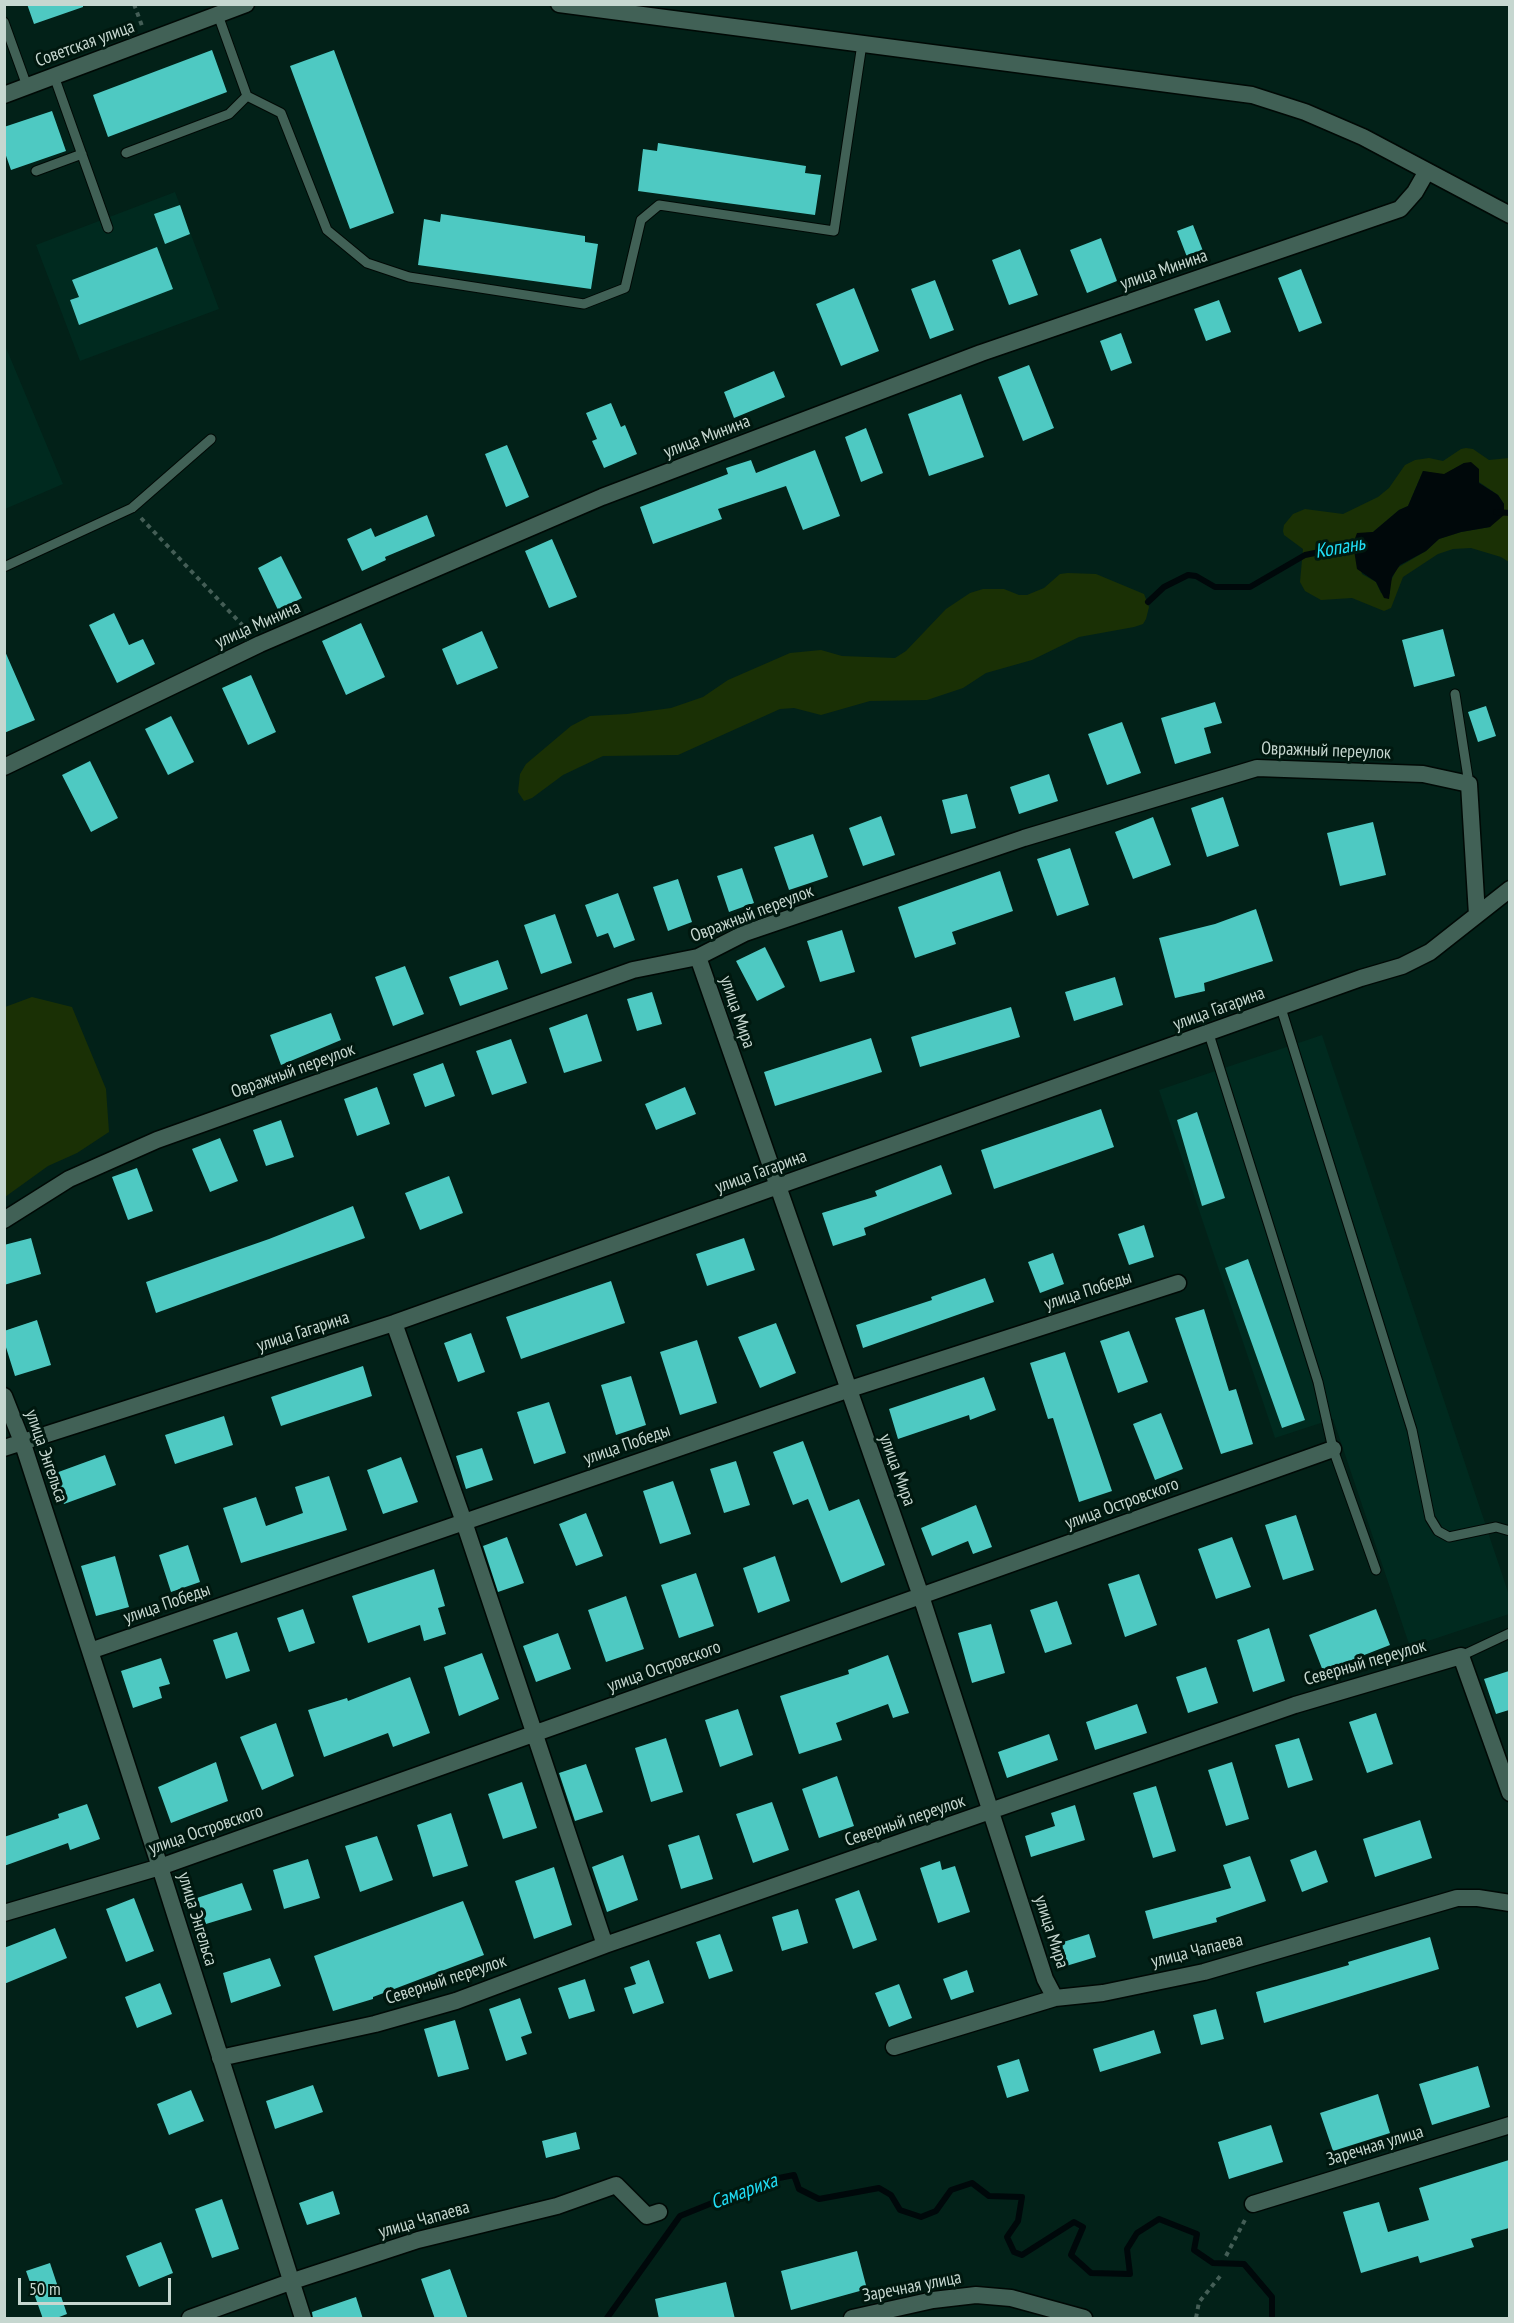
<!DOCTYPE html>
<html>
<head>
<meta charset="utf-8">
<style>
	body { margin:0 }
	#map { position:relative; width:1514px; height:2323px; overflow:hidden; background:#022118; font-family:"PT Sans Narrow",sans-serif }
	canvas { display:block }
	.frame { position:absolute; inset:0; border:6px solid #c6d7d0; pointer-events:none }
	.scale { position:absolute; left:18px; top:2278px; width:153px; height:27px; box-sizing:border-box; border:3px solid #c6d7d0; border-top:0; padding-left:8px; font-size:18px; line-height:21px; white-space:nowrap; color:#c6d7d0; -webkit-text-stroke:4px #00180f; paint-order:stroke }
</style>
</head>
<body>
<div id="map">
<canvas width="1514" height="2323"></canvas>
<div class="frame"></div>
<div class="scale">50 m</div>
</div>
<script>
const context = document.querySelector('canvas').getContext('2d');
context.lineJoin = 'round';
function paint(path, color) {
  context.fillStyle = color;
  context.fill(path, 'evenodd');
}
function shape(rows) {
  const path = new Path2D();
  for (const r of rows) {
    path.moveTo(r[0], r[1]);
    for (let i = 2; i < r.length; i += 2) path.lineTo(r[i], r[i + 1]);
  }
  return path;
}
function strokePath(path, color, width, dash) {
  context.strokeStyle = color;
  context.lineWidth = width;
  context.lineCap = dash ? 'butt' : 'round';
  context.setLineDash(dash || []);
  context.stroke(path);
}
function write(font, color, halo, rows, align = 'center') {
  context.font = font + ' "PT Sans Narrow",sans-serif';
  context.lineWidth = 6;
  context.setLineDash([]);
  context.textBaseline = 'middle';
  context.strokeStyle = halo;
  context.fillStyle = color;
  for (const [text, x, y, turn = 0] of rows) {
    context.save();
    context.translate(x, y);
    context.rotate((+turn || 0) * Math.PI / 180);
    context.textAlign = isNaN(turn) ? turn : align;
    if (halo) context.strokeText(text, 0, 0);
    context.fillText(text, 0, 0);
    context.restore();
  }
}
const built = shape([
	[175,192,219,309,80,361,36,245],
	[4,343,63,484,5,509,4,509],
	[1322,1035,1509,1595,1509,1614,1410,1647,1333,1419,1275,1438,1159,1090]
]);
const green = shape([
	[1466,448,1473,449,1489,460,1509,458,1509,562,1501,557,1471,548,1453,549,1438,554,1403,577,1391,608,1384,611,1352,598,1321,600,1305,591,1300,582,1303,549,1284,535,1283,531,1284,525,1293,514,1305,509,1343,514,1378,497,1389,488,1405,465,1415,460,1429,458,1443,461,1461,449],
	[1464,463,1479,473,1479,482,1498,495,1504,504,1490,527,1461,532,1439,539,1426,551,1397,568,1390,583,1390,594,1381,593,1376,582,1362,574,1356,553,1357,534,1373,532,1399,510,1408,506,1423,471,1444,475],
	[1068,573,1096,574,1144,594,1149,607,1146,619,1143,624,1134,627,1079,637,1032,660,986,673,963,688,927,700,870,701,821,715,794,708,780,709,678,755,603,756,563,775,532,798,524,801,518,792,520,774,526,764,571,726,590,716,627,714,671,708,703,697,728,680,790,653,821,650,842,656,895,658,906,651,946,609,970,593,983,589,1004,589,1019,595,1027,595,1044,588,1060,574],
	[32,997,72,1007,106,1089,109,1132,77,1153,48,1166,5,1197,5,1007]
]);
const water = shape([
	[1471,462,1479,469,1479,483,1498,495,1504,504,1504,515,1490,527,1461,532,1439,539,1426,551,1400,565,1392,577,1389,599,1384,598,1376,582,1357,569,1353,544,1357,533,1373,532,1399,510,1408,506,1423,471,1444,474,1464,463]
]);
const stream = shape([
	[1496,512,1510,513],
	[1148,602,1164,587,1188,575,1196,576,1215,587,1250,587,1305,555,1359,544],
	[607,2318,680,2216,769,2180,794,2175,799,2189,819,2199,879,2188,891,2195,900,2210,921,2217,936,2211,951,2190,972,2183,989,2196,1022,2197,1018,2221,1007,2237,1014,2252,1022,2255,1074,2222,1083,2227,1071,2255,1091,2273,1130,2274,1127,2249,1137,2233,1159,2219,1197,2234,1194,2250,1213,2263,1244,2264,1272,2297,1272,2318]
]);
const building = shape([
	[27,4,83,4,83,7,34,24],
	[212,50,227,92,108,137,93,95],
	[334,50,394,213,350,229,290,66],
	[52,111,66,151,11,170,4,150,4,127],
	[658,143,806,166,805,173,821,175,815,215,638,191,643,149,657,151],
	[180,205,190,234,165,244,154,214],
	[441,214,585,236,585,242,598,244,591,289,418,265,424,219,440,222],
	[1193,225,1203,251,1187,257,1177,231],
	[1101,238,1117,281,1087,293,1070,250],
	[157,247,173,289,79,325,70,300,79,297,72,280],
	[1020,249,1038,295,1009,305,992,260],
	[1301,269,1322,323,1299,332,1278,278],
	[935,280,954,330,930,339,911,289],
	[854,288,879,351,841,366,816,304],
	[1219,300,1231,332,1206,341,1194,309],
	[1121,333,1132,363,1111,371,1100,341],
	[1029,365,1054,428,1023,441,998,377],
	[774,371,785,397,734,418,724,392],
	[961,394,984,457,929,476,908,414],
	[611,403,621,427,625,425,637,454,604,468,592,441,597,439,586,413],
	[866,428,883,473,861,482,845,437],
	[507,445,529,497,506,507,485,454],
	[815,450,840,516,803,530,786,486,718,509,722,519,653,544,640,507,728,474,726,468,751,460,756,473],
	[427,515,435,536,385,557,386,560,362,571,347,539,371,528,375,537],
	[552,539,577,597,549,608,525,551],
	[281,556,302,598,278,610,258,568],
	[114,613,129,645,143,639,155,664,117,683,89,625],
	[361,623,385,677,346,695,322,641],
	[1443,629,1455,676,1414,687,1402,640],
	[482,631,498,668,457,685,442,649],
	[4,649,35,720,4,733],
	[251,675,276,732,248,745,222,688],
	[1215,702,1222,723,1204,728,1211,753,1175,764,1161,718],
	[1486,706,1496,736,1478,742,1468,712],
	[171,716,194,762,168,775,145,729],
	[1122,722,1141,773,1107,785,1088,734],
	[90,761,118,818,91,832,62,775],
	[1049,774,1058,801,1019,814,1010,787],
	[967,794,976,828,951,834,942,800],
	[1223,797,1239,846,1207,857,1191,808],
	[881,816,895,855,863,866,849,828],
	[1153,817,1171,865,1133,879,1115,832],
	[1373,822,1386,875,1340,886,1327,833],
	[813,834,828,877,789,890,774,847],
	[1070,848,1089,905,1057,916,1037,859],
	[742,868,754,903,729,912,717,876],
	[1000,871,1013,911,952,932,956,944,915,958,898,907],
	[678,879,692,922,668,931,653,887],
	[618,893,635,940,614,948,608,933,597,937,585,905],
	[1256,909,1273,961,1204,983,1205,991,1175,998,1159,938,1215,924],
	[555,914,572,963,541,974,524,925],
	[842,930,855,972,820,982,807,941],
	[765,947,785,987,757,1001,736,961],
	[498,960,508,989,460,1006,449,977],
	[405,966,424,1014,393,1026,375,977],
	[1115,977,1123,1005,1074,1021,1065,992],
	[652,992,662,1024,637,1031,627,999],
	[1011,1007,1020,1037,920,1067,911,1037],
	[331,1013,341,1040,281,1065,270,1035],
	[587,1014,602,1061,564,1073,549,1028],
	[871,1038,882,1072,775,1106,764,1072],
	[511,1039,527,1083,492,1095,476,1051],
	[443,1063,455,1096,425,1107,413,1074],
	[377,1087,390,1124,357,1136,344,1099],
	[685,1087,696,1114,656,1130,645,1104],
	[1101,1109,1114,1147,994,1189,981,1150],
	[1197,1112,1225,1198,1202,1206,1177,1120],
	[281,1120,294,1157,266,1166,253,1130],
	[220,1138,238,1181,210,1192,192,1149],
	[941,1165,952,1194,864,1228,866,1235,833,1246,822,1213,877,1196,875,1191],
	[137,1168,153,1211,128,1220,112,1177],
	[449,1176,463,1213,420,1230,405,1193],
	[353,1206,365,1238,156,1313,146,1282,269,1239],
	[1144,1225,1154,1257,1129,1265,1118,1234],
	[31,1238,41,1274,4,1285,4,1245],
	[744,1238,755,1270,707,1286,696,1254],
	[1053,1253,1064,1284,1040,1293,1028,1262],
	[1248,1259,1305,1420,1282,1428,1225,1268],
	[985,1278,994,1302,863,1348,856,1325,932,1300,931,1297],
	[611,1281,625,1323,521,1359,506,1317],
	[1204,1309,1229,1391,1236,1389,1253,1444,1221,1454,1175,1318],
	[37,1320,51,1365,15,1376,4,1341,4,1331],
	[776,1323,796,1373,760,1388,738,1337],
	[1129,1331,1148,1382,1118,1393,1100,1341],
	[471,1333,485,1372,458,1382,444,1343],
	[697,1340,717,1403,680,1415,660,1352],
	[1065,1352,1112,1491,1079,1502,1053,1418,1048,1419,1030,1363],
	[363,1366,372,1396,281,1426,271,1397],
	[631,1376,646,1425,616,1435,601,1385],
	[984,1377,996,1410,970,1420,969,1415,898,1439,889,1409],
	[549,1402,566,1453,534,1464,517,1412],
	[1161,1413,1183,1469,1155,1480,1133,1424],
	[224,1416,233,1445,175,1464,165,1435],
	[803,1441,829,1511,859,1499,885,1565,841,1583,808,1499,793,1505,773,1452],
	[482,1448,493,1480,466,1489,456,1456],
	[105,1455,116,1485,64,1504,53,1474],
	[401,1457,418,1502,383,1514,367,1470],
	[736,1461,750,1505,724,1513,710,1469],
	[329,1476,347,1530,241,1563,223,1508,256,1497,266,1526,303,1513,295,1487],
	[673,1481,691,1534,660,1544,643,1491],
	[976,1505,992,1547,973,1554,968,1541,932,1556,921,1528],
	[586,1513,603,1556,576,1566,559,1524],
	[1296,1515,1314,1570,1283,1580,1265,1525],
	[507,1537,524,1583,498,1592,483,1546],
	[1232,1537,1251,1587,1216,1599,1198,1549],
	[188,1545,200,1582,171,1592,159,1555],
	[115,1556,129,1607,96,1616,81,1566],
	[775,1556,790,1601,758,1613,743,1568],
	[434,1569,445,1606,438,1608,446,1634,424,1641,420,1625,368,1643,352,1596],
	[696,1573,714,1626,679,1638,661,1585],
	[1139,1574,1157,1625,1125,1637,1108,1584],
	[626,1596,644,1649,606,1662,588,1610],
	[1057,1601,1072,1644,1045,1653,1030,1610],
	[303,1609,315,1643,289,1652,277,1618],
	[1376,1609,1390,1645,1323,1671,1309,1635],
	[991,1624,1005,1673,972,1683,958,1633],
	[1269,1628,1285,1681,1253,1692,1237,1640],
	[237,1632,250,1671,226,1679,213,1640],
	[558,1633,571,1669,536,1682,523,1646],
	[482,1653,499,1699,459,1716,444,1667],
	[888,1655,909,1713,893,1718,888,1704,836,1723,842,1740,799,1754,780,1696,849,1674,848,1670],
	[161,1658,170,1684,159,1687,162,1698,133,1708,121,1671],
	[1206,1667,1218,1703,1188,1713,1176,1677],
	[1509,1671,1509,1710,1496,1714,1484,1679],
	[410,1677,430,1733,393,1747,388,1733,324,1757,308,1710,347,1698,348,1701],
	[1137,1704,1147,1733,1095,1750,1086,1722],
	[738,1709,753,1755,720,1767,705,1720],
	[1376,1713,1393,1764,1367,1773,1349,1722],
	[276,1723,294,1776,262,1790,240,1737],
	[1049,1734,1058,1760,1007,1778,998,1752],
	[666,1738,683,1792,651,1802,635,1748],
	[1299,1738,1313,1780,1288,1788,1275,1745],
	[216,1762,228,1801,171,1823,158,1787],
	[1232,1762,1249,1819,1226,1826,1208,1770],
	[586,1764,603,1812,575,1821,559,1773],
	[837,1776,854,1826,819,1838,802,1789],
	[522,1782,537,1828,503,1839,488,1794],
	[1156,1786,1176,1851,1153,1858,1133,1793],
	[772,1802,789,1850,753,1863,736,1814],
	[87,1804,100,1839,70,1850,68,1843,4,1866,4,1837,59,1818,58,1814],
	[1075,1805,1085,1840,1031,1857,1025,1836,1055,1826,1051,1813],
	[451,1813,468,1866,433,1877,417,1825],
	[1420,1820,1432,1858,1375,1877,1363,1839],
	[699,1835,713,1879,681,1889,668,1845],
	[377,1836,393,1880,360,1892,345,1846],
	[1316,1850,1328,1882,1302,1892,1290,1860],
	[623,1855,638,1900,607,1912,592,1867],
	[1250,1856,1266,1901,1216,1918,1217,1922,1153,1939,1145,1911,1231,1888,1223,1865],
	[308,1859,320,1898,284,1909,273,1870],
	[940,1861,942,1870,955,1866,970,1912,938,1923,920,1868],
	[554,1867,572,1925,534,1939,515,1881],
	[242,1883,252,1910,206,1924,197,1898],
	[859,1890,877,1940,853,1949,835,1899],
	[134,1898,154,1951,126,1962,106,1909],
	[463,1901,484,1955,373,1997,373,1999,333,2011,314,1956],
	[798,1909,808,1943,782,1951,772,1917],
	[55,1928,67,1958,4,1984,4,1948],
	[720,1934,733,1971,709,1979,696,1942],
	[1089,1934,1096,1957,1066,1966,1060,1943],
	[1430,1937,1439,1969,1264,2023,1256,1992,1349,1965,1348,1962],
	[270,1958,281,1986,231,2003,223,1973],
	[649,1960,664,2003,633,2014,624,1988,636,1984,630,1967],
	[967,1970,974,1992,951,2000,943,1979],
	[585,1979,595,2011,569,2019,558,1988],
	[160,1983,172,2014,137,2028,125,1997],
	[899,1984,912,2018,889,2027,875,1993],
	[520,1998,532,2033,521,2037,527,2054,506,2061,489,2009],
	[1216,2009,1224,2039,1201,2045,1193,2015],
	[455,2020,469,2069,438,2077,424,2029],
	[1154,2030,1161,2053,1100,2072,1093,2049],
	[1019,2059,1029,2091,1007,2098,997,2066],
	[1478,2066,1490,2107,1432,2125,1419,2084],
	[313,2085,323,2112,275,2129,266,2101],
	[191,2090,204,2121,169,2135,157,2104],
	[1378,2094,1390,2133,1333,2151,1320,2113],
	[1271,2125,1283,2162,1229,2179,1218,2142],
	[576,2132,580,2149,546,2158,542,2141],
	[1509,2160,1509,2228,1471,2239,1474,2247,1420,2263,1418,2256,1361,2273,1343,2212,1379,2202,1388,2232,1429,2220,1419,2188],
	[333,2191,340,2214,307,2225,299,2203],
	[222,2199,239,2249,212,2258,195,2209],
	[161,2242,173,2273,139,2287,126,2256],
	[857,2251,867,2289,791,2310,781,2271],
	[50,2263,67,2314,54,2319,43,2319,26,2271],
	[450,2269,468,2319,435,2319,421,2279],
	[726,2282,735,2319,659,2319,655,2299],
	[356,2297,363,2319,313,2319,312,2312]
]);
const path = shape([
	[134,4,142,26],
	[141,518,247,630],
	[1226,2256,1246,2218],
	[1196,2318,1199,2302,1222,2274]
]);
const service = shape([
	[218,15,247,96,281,113,327,230,367,263,409,277,584,304,625,288,641,220,659,205,834,231,862,44],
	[4,22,27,86],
	[54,76,108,228],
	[126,153,229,114,247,96],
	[36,171,82,154],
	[4,567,132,508,211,439],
	[1455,694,1469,784],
	[1281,1008,1412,1430,1430,1518,1438,1531,1449,1537,1496,1527,1510,1531],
	[1209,1034,1318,1382,1333,1449,1376,1570],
	[1461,1656,1510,1633]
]);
const minor = shape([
	[559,4,1252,95,1305,112,1363,137,1510,215],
	[4,95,246,4],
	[4,767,260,644,602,497,981,353,1400,209,1415,192,1427,171],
	[698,957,921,1596,1045,1979,1055,1998],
	[4,1220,69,1179,157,1140,633,970,698,957,745,933,1024,838,1257,768,1423,774,1469,784,1477,915],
	[394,1323,464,1522,605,1945],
	[4,1396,23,1444,160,1867,303,2318],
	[4,1448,394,1323,1361,978,1402,966,1430,952,1510,889],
	[90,1651,847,1390,1178,1283],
	[4,1913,160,1867,1333,1449],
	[894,2047,1055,1998,1103,1993,1204,1972,1457,1898,1478,1898,1510,1903],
	[220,2058,375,2024,456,2001,605,1945,1295,1705,1461,1656,1510,1793],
	[1253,2204,1510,2125],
	[190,2318,290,2282,418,2240,557,2206,616,2185,647,2216,659,2212],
	[852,2318,933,2300,976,2295,1011,2298,1084,2318]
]);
const streetNames = [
	["Советская улица",85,44,-20],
	["улица Минина",1164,270,-19],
	["улица Минина",707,437,-21],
	["улица Минина",258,625,-24],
	["Овражный переулок",1326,751,2],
	["Овражный переулок",752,914,-21],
	["улица Гагарина",1219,1009,-20],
	["улица Мира",737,1012,71],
	["Овражный переулок",293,1071,-20],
	["улица Гагарина",761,1172,-20],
	["улица Победы",1088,1291,-18],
	["улица Гагарина",303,1332,-18],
	["улица Победы",627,1445,-19],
	["улица Энгельса",46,1456,71],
	["улица Мира",897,1470,70],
	["улица Островского",1122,1504,-20],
	["улица Победы",167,1604,-19],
	["Северный переулок",1365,1663,-16],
	["улица Островского",664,1667,-20],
	["Северный переулок",905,1821,-19],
	["улица Островского",206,1830,-19],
	["улица Энгельса",197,1919,73],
	["улица Мира",1051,1932,72],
	["улица Чапаева",1197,1951,-14],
	["Северный переулок",446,1980,-18],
	["Заречная улица",1375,2146,-17],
	["улица Чапаева",424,2220,-16],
	["Заречная улица",912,2287,-11]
];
const waterNames = [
	["Копань",1340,548,-10],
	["Самариха",744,2192,-20]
];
paint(built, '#002a1f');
paint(green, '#1a3005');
paint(water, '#00080a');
strokePath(stream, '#00080a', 6);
paint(building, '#4ec9c2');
strokePath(service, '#000905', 11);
strokePath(minor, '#000905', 19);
strokePath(path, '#445e56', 4, [4.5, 4.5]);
strokePath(service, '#416156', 9);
strokePath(minor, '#416156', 16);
write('18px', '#c6d7d0', '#00180f', streetNames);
write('italic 20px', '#20dff7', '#00180f', waterNames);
</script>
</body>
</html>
